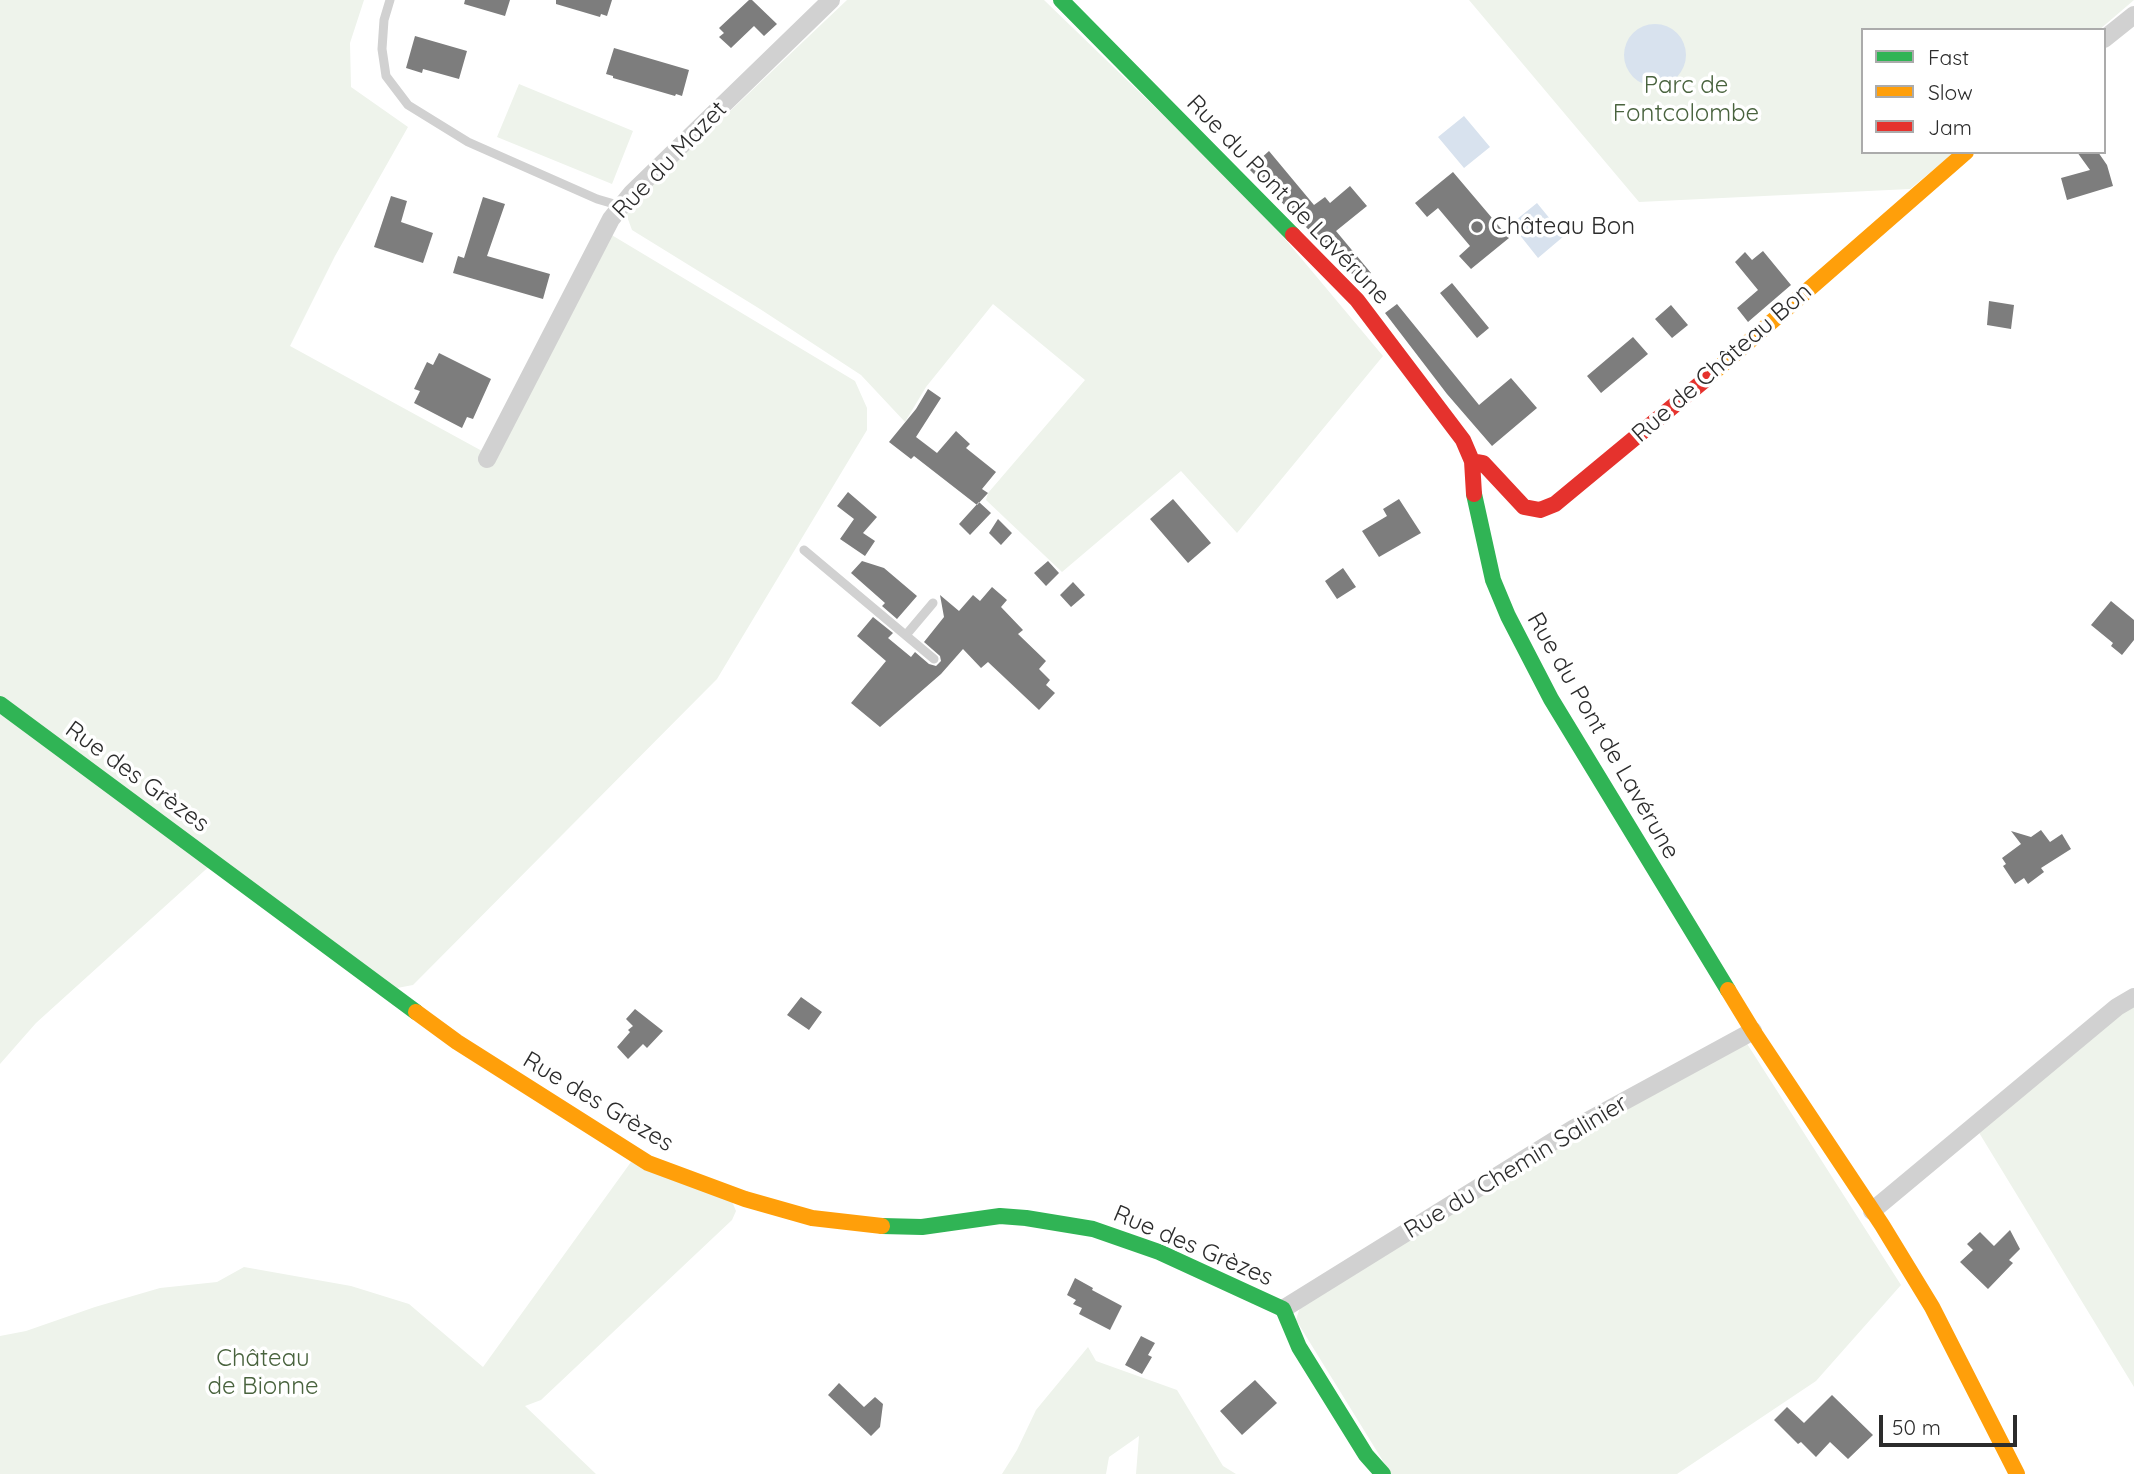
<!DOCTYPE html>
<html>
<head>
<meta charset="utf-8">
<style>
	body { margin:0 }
	#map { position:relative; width:2134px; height:1474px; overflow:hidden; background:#fff; font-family:Quicksand,sans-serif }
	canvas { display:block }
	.legend { position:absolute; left:1861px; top:28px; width:245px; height:126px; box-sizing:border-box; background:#fff; border:2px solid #ababab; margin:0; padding:9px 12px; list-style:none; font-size:21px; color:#2c2c2c }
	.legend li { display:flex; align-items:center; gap:14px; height:35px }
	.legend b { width:35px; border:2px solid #ababab }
	.scale { position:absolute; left:1879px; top:1415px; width:138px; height:32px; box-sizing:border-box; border:4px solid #2c2c2c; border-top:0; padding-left:9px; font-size:21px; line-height:24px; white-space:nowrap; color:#2c2c2c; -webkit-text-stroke:5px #fff; paint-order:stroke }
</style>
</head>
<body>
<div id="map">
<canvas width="2134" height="1474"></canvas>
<ul class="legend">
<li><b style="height:9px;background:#30b455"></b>Fast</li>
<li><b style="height:9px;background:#ff9f0a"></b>Slow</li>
<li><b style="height:9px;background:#e5322d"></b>Jam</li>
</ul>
<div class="scale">50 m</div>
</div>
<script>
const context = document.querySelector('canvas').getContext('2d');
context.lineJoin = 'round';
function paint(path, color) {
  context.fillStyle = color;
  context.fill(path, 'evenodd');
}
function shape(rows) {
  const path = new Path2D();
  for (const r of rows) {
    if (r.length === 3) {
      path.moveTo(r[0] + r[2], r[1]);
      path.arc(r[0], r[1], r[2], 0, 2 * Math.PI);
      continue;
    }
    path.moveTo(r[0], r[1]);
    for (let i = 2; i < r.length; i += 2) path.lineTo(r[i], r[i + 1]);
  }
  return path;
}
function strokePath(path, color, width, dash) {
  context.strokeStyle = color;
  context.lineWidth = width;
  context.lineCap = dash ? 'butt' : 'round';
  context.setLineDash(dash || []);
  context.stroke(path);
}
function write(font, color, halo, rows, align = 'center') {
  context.font = font + ' Quicksand,sans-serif';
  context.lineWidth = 7;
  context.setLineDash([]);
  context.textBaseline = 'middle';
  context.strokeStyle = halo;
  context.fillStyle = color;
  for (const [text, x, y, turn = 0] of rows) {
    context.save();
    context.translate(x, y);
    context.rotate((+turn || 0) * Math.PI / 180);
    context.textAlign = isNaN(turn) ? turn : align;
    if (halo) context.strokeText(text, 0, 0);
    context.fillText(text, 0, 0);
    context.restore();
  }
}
const green = shape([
	[0,0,364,0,350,43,351,87,408,127,335,256,290,346,493,457,610,234,855,381,867,408,867,430,717,679,413,985,397,988,0,697],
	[847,0,1044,0,1187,138,1280,233,1383,356,1237,533,1181,471,1062,572,986,500,988,493,1085,380,993,304,926,387,905,422,861,375,760,309,632,230,625,211],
	[1469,0,2134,0,2099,30,1863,30,1863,152,1955,152,1910,189,1639,202],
	[519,84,633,131,612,184,497,137],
	[0,711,214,862,36,1023,0,1064],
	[2134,1004,2134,1387,1978,1131],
	[1744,1039,1901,1285,1816,1381,1677,1474,1391,1474,1296,1320,1300,1307,1531,1158],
	[631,1162,731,1199,736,1211,732,1220,541,1400,525,1406,596,1474,0,1474,0,1336,26,1331,95,1307,160,1288,217,1282,244,1267,351,1286,409,1304,483,1367],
	[1088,1347,1096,1361,1177,1390,1223,1466,1236,1474,1136,1474,1139,1436,1109,1457,1106,1474,1002,1474,1017,1450,1036,1410]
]);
const water = shape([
	[1655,55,31],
	[1464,116,1490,147,1464,168,1438,137],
	[1537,203,1564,236,1538,258,1511,224]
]);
const building = shape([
	[465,0,510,0,505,16,464,4],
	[556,0,612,0,607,16,601,14,600,17,556,4],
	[749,0,752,0,777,24,764,36,754,26,731,48,719,37,724,33,719,28],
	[415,36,467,51,459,79,423,69,422,73,406,68],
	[614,48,689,70,682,96,676,94,675,96,613,78,613,76,606,74],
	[1269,151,1314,205,1325,197,1330,203,1350,186,1367,206,1336,231,1371,273,1360,282,1249,169],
	[2077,152,2098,152,2107,165,2113,186,2067,200,2061,178,2090,170],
	[1453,172,1509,238,1471,269,1459,256,1470,246,1438,208,1427,217,1415,203],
	[391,196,407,201,401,222,433,233,423,263,374,247],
	[483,197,505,204,487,256,550,274,543,299,453,273,458,256,464,258],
	[1763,251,1791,285,1748,322,1737,308,1758,290,1735,262,1745,252,1752,260],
	[1452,283,1489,328,1477,338,1440,293],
	[1989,301,2014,305,2011,329,1987,325],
	[1397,304,1479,405,1511,378,1537,408,1492,446,1447,394,1385,313],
	[1671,305,1688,325,1672,338,1655,319],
	[1633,337,1648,354,1601,393,1587,376],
	[439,353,491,379,473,419,467,417,462,428,414,403,420,391,414,389,427,362,433,365],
	[928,389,941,398,916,437,937,453,956,431,970,444,966,448,996,472,982,489,988,493,977,505,914,456,911,459,889,442,916,409],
	[848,492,877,517,863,533,875,541,865,556,840,539,854,519,837,506],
	[1173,499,1211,543,1188,563,1150,519],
	[1399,499,1421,533,1379,557,1362,531,1387,516,1383,509],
	[979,502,991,513,970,535,959,524],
	[998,519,1012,533,1001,545,989,533],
	[862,561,884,568,917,596,897,619,882,606,885,603,851,573],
	[1048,561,1059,573,1046,586,1034,573],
	[1343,568,1356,587,1337,599,1325,581],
	[1073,582,1085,595,1071,607,1060,595],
	[992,587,1007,600,1001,607,1023,630,1018,634,1046,661,1039,669,1050,680,1046,685,1055,693,1039,710,988,662,981,668,963,649,941,674,880,727,851,703,886,661,857,636,873,617,893,633,888,638,911,657,915,652,929,664,936,666,941,661,940,656,924,642,944,617,940,595,959,611,973,595,980,601],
	[2111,601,2134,620,2134,640,2122,655,2111,646,2113,643,2091,625],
	[2041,830,2050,842,2062,834,2071,849,2041,868,2044,872,2028,884,2024,878,2015,884,2003,866,2006,864,2002,858,2021,844,2011,831,2031,837],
	[801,997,822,1012,809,1030,787,1015],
	[635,1009,663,1031,647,1048,643,1044,628,1059,617,1047,630,1032,628,1030,633,1026,626,1019],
	[2010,1230,2020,1249,2009,1260,2013,1263,1988,1289,1960,1262,1973,1250,1967,1244,1980,1232,1994,1246],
	[1075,1278,1093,1288,1092,1290,1122,1306,1110,1330,1079,1314,1082,1308,1073,1304,1076,1300,1067,1295],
	[1141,1336,1155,1343,1148,1355,1152,1357,1142,1374,1125,1365],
	[1255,1380,1277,1403,1242,1435,1220,1411],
	[839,1383,864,1407,875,1397,883,1404,880,1427,871,1436,828,1395],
	[1832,1395,1873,1435,1848,1459,1830,1442,1816,1457,1801,1442,1798,1444,1774,1420,1787,1407,1804,1423]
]);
const lane = shape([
	[390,0,384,20,382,49,386,76,408,105,468,142,597,199,621,206],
	[804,550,934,659],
	[906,635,933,603]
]);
const street = shape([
	[2104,39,2134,15],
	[487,459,611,219,632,193,831,0],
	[1872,1211,2117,1007,2134,997],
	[1283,1309,1573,1129,1753,1031]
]);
const fast = shape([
	[1061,0,1293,235],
	[1474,494,1493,580,1508,616,1551,699,1728,990],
	[0,704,416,1012],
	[882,1226,922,1227,1000,1216,1026,1218,1093,1229,1159,1252,1283,1309,1299,1347,1366,1455,1383,1474]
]);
const slow = shape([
	[1706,379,1966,152],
	[1728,990,1753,1031,1882,1225,1932,1307,2017,1474],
	[416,1012,457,1042,648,1163,745,1199,812,1218,882,1226]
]);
const jam = shape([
	[1293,235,1357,300,1463,440,1472,461,1474,494],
	[1472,461,1483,463,1524,507,1540,510,1555,504,1706,379]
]);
const markers = [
	[1477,227,7,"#767676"]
];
const parkNames = [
	["Parc de",1686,86],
	["Fontcolombe",1686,114],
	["Château",263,1359],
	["de Bionne",263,1387]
];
const streetNames = [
	["Rue du Mazet",670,160,-46],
	["Rue du Pont de Lavérune",1288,200,46],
	["Rue de Château Bon",1722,363,-41],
	["Rue du Pont de Lavérune",1603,736,60],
	["Rue des Grèzes",137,777,36],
	["Rue des Grèzes",598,1102,31],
	["Rue du Chemin Salinier",1516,1167,-31],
	["Rue des Grèzes",1193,1246,23]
];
const poiNames = [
	["Château Bon",1491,227]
];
paint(green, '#eef3eb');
paint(water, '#d8e2ee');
paint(building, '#7d7d7d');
strokePath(lane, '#d1d1d1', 9);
strokePath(street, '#d1d1d1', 18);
strokePath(fast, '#30b455', 16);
strokePath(slow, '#ff9f0a', 16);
strokePath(jam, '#e5322d', 16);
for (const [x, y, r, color] of markers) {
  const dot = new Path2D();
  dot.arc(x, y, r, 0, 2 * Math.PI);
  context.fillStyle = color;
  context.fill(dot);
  strokePath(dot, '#fff', 2.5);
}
write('24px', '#49633e', '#fff', parkNames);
write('24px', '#2c2c2c', '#fff', streetNames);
write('24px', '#2c2c2c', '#fff', poiNames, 'left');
</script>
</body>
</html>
